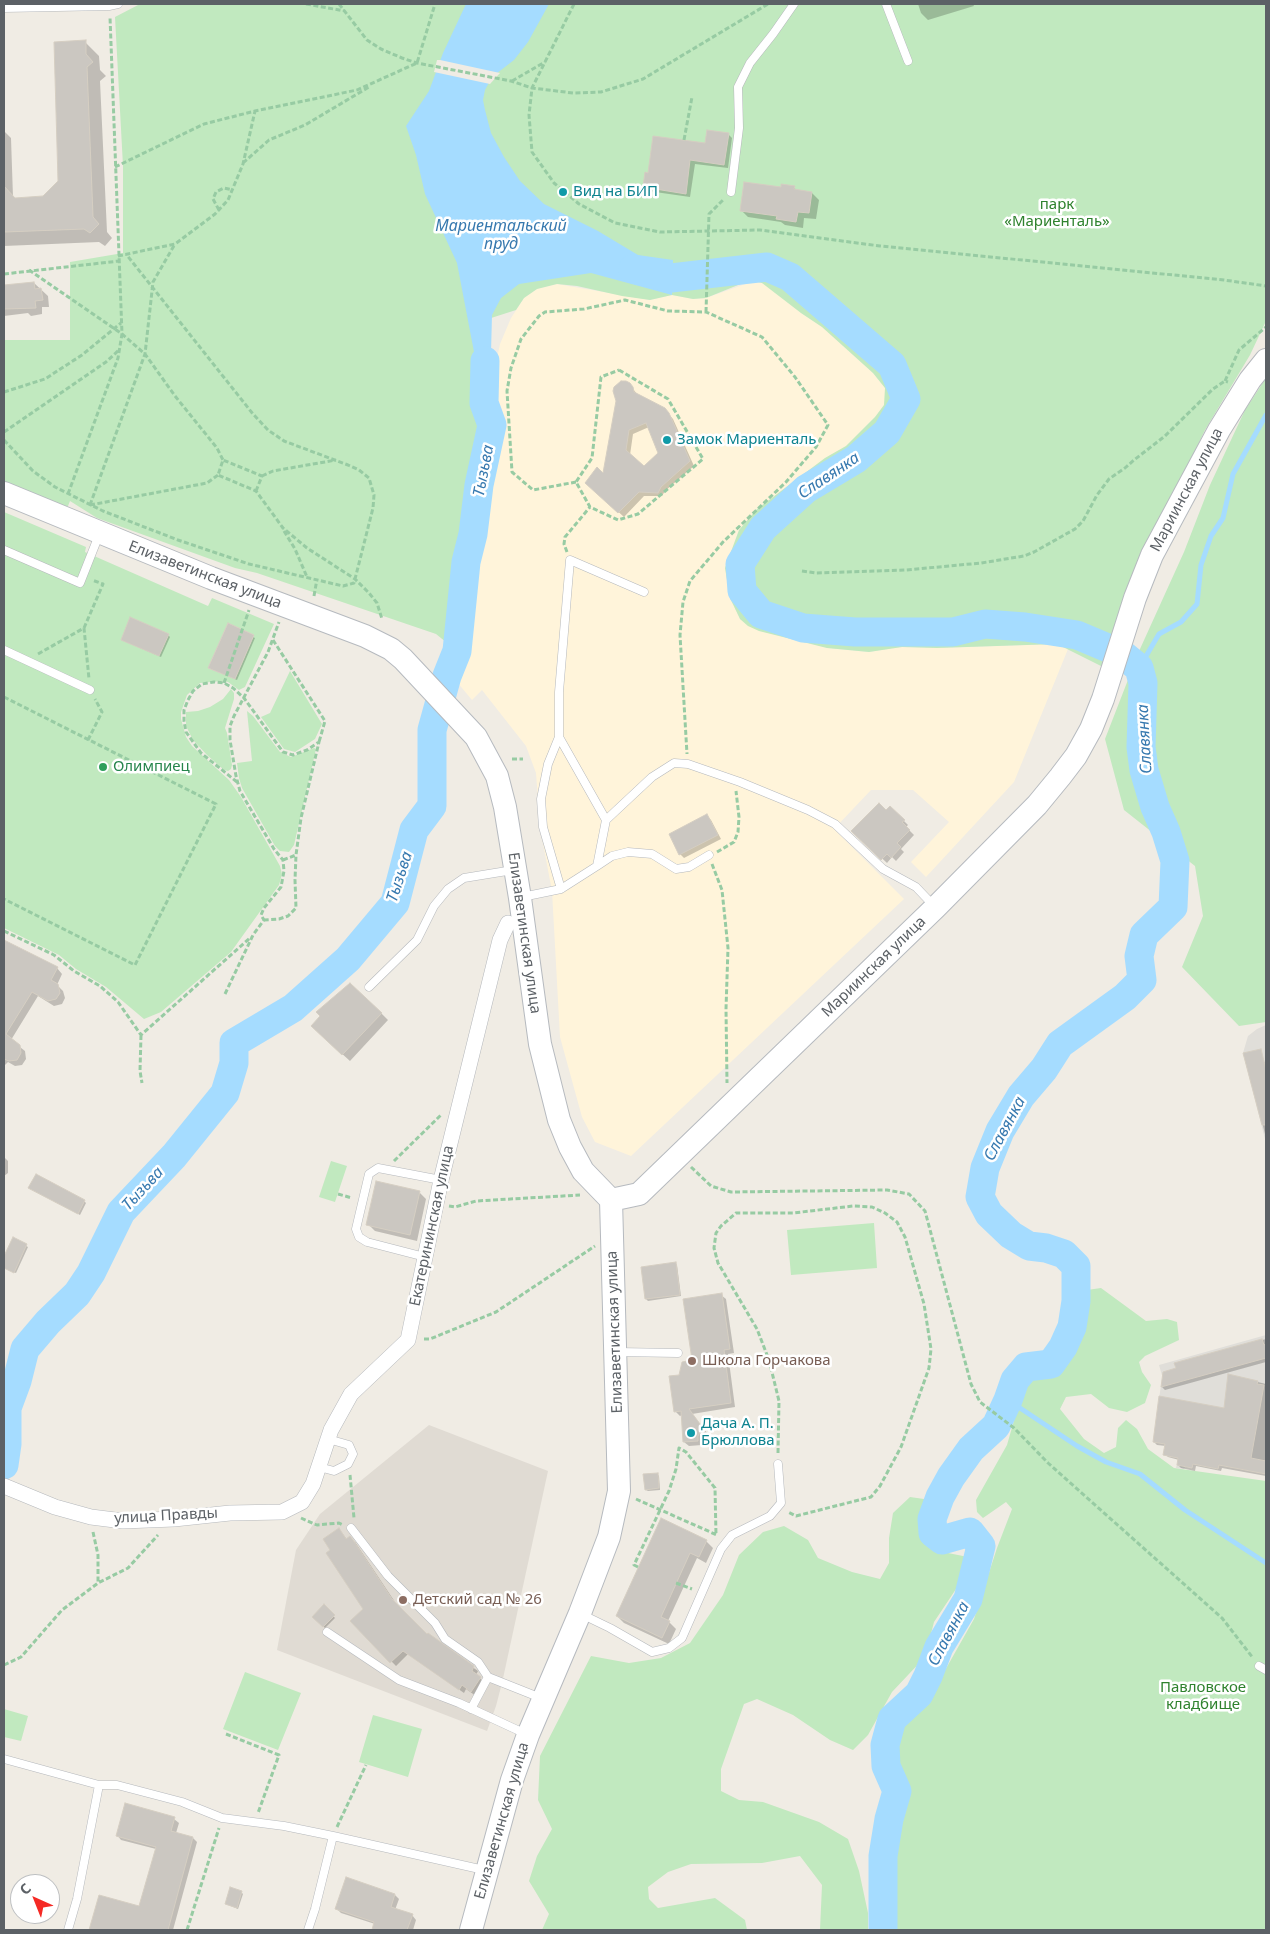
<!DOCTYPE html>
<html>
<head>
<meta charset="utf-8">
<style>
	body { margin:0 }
	#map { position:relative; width:1270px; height:1934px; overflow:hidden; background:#f0ece4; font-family:"Noto Sans",sans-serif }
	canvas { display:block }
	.frame { position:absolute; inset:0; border:5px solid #5c6166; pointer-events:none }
	.north { position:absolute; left:10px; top:1874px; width:50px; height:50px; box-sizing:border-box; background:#fff; border:1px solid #bec0c2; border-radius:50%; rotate:316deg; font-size:14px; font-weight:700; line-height:20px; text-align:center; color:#5c6166 }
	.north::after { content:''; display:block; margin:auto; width:18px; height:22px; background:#f52a25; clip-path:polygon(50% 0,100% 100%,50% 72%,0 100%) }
</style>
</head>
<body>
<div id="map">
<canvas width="1270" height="1934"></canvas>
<div class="frame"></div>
<div class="north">С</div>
</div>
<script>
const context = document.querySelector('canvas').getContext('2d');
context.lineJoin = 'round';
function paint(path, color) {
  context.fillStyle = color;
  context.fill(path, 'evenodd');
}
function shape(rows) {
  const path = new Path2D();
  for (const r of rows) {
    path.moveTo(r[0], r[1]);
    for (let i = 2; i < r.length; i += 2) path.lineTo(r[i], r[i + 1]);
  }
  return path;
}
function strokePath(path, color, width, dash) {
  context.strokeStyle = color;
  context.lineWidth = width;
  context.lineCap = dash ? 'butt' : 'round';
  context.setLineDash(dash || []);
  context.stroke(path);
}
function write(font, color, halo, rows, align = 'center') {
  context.font = font + ' "Noto Sans",sans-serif';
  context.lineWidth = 5;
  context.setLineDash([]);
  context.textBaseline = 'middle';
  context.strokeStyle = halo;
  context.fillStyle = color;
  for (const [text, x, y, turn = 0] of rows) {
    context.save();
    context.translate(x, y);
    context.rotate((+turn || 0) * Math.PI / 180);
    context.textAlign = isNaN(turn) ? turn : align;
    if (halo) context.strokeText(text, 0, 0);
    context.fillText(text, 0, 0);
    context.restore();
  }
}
const commercial = shape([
	[754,281,762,283,770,288,801,313,822,327,873,373,885,388,886,395,884,405,875,417,846,446,825,458,757,509,739,530,725,568,730,598,740,619,759,631,827,648,869,652,902,647,937,648,1057,644,1068,649,1014,782,926,877,911,862,949,822,913,790,871,790,834,829,904,899,631,1156,595,1142,582,1117,560,1037,552,891,540,828,536,773,526,746,482,690,472,700,457,682,467,627,465,599,469,571,484,515,487,491,499,445,499,423,492,412,488,400,500,344,511,318,524,298,537,289,557,284,650,300,672,295,693,299,706,298]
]);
const industrial = shape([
	[1266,1025,1266,1143,1243,1053,1248,1036,1257,1029],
	[1266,1335,1266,1474,1219,1465,1218,1469,1194,1464,1192,1468,1185,1467,1184,1469,1176,1468,1178,1458,1165,1444,1153,1442,1161,1385,1165,1386,1159,1365]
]);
const education = shape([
	[429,1425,548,1471,502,1683,496,1706,487,1731,277,1650,296,1550,320,1514]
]);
const green = shape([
	[140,4,1266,4,1266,321,1250,355,1205,430,1147,550,1103,667,1057,644,937,648,902,647,869,652,827,648,759,631,748,626,740,619,730,598,725,568,739,530,757,509,825,458,846,446,875,417,884,405,885,388,873,373,822,327,801,313,762,283,754,281,743,283,706,298,693,299,672,295,650,300,622,296,577,286,557,284,537,289,524,298,516,310,488,319,484,377,484,403,492,425,479,485,473,534,466,562,457,651,436,634,257,573,235,568,97,518,70,501,68,506,64,507,4,482,4,340,70,340,70,262,123,253,123,166,115,17],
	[1266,378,1266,1022,1239,1026,1182,967,1203,916,1195,866,1124,810,1105,739,1140,649,1184,552,1210,485,1245,410],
	[4,512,86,547,85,552,208,606,212,598,274,624,245,687,239,690,228,682,222,681,200,683,187,695,181,712,181,719,186,737,192,746,229,780,241,797,280,866,282,874,279,885,231,952,161,1012,144,1019,106,987,76,969,59,955,4,928],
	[228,623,254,635,235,679,208,668],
	[290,671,322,724,315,739,295,752,284,749,261,717,270,713],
	[231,689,234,693,234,699,225,728,227,733,232,765,231,769,228,771,224,770,207,755,193,740,186,726,186,712,198,711,210,707,223,699],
	[247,711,253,716,280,752,291,757,314,748,316,749,294,845,289,852,280,851,275,846,242,788,239,778,237,763,252,761],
	[331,1161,347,1166,335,1202,319,1197],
	[874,1223,877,1268,791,1275,787,1230],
	[1101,1288,1146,1321,1167,1319,1177,1322,1179,1340,1145,1356,1139,1362,1142,1372,1151,1385,1145,1403,1127,1412,1109,1408,1091,1394,1066,1397,1060,1409,1084,1439,1104,1453,1116,1447,1118,1428,1126,1420,1137,1429,1148,1449,1174,1468,1266,1481,1266,1930,889,1930,893,1857,904,1795,893,1748,901,1718,935,1688,974,1619,997,1548,1012,1509,1006,1502,983,1518,977,1512,976,1500,1007,1445,1025,1382,1052,1369,1077,1337,1087,1290],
	[910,1497,931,1500,927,1535,933,1550,968,1557,960,1583,934,1622,925,1657,892,1692,868,1735,853,1750,830,1740,793,1715,757,1699,744,1704,721,1769,721,1791,739,1800,763,1802,819,1822,848,1839,859,1871,868,1913,868,1930,820,1930,822,1885,800,1856,762,1863,691,1864,668,1872,648,1887,649,1899,658,1908,715,1898,745,1920,747,1930,542,1930,549,1914,529,1881,537,1856,552,1829,538,1800,540,1756,591,1656,629,1663,661,1658,690,1643,723,1595,739,1555,763,1532,784,1526,808,1540,818,1558,852,1572,880,1579,889,1563,889,1538,893,1513],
	[245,1672,301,1693,278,1750,223,1729],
	[4,1709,28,1716,21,1741,4,1737],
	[373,1715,422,1729,408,1777,359,1762]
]);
const water = shape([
	[466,4,549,4,528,42,514,60,492,77,485,90,483,100,485,110,491,133,504,157,520,181,544,204,598,231,638,255,673,260,672,295,591,273,519,284,501,298,492,315,491,353,487,384,488,400,478,398,474,352,457,263,425,194,416,155,406,126,429,91,443,53]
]);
const pier = shape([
	[437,60,440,60,500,73,490,84,434,72]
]);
const shadow = shape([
	[918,4,973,4,974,6,928,20,921,13],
	[85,42,99,56,100,70,106,76,100,81,107,232,112,238,105,246,99,242,4,246,4,131,11,138,13,197,15,199,43,197,59,181],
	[728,134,732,138,728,168,695,164,690,197,648,191,644,187,649,174],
	[794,188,798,191,812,193,819,200,816,219,804,218,803,228,785,225,781,222,748,217,741,210],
	[34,283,48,296,49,307,42,307,42,314,31,316,28,313,4,316,4,286],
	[615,388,632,388,638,395,664,409,673,419,694,466,665,491,662,496,644,496,624,517,587,483,604,475,617,401,614,394],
	[649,427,659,453,644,467,630,455,633,434],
	[229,625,255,638,237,680,212,669],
	[168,635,170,637,161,657,124,641],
	[890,807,908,825,906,827,914,835,901,849,904,852,896,861,892,857,887,863,853,831,886,812],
	[707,816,711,820,721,839,684,858,680,854],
	[4,942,57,968,62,974,57,985,63,991,65,998,62,1004,54,1006,38,996,11,1040,25,1051,26,1059,22,1065,15,1066,8,1062,4,1066],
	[381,1013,388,1020,350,1061,319,1033],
	[1260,1050,1266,1067,1266,1138,1245,1054],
	[4,1157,8,1161,8,1173,4,1176],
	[36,1175,85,1202,86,1203,80,1215,32,1189],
	[419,1192,426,1199,417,1241,375,1231,368,1224],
	[13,1239,28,1247,16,1273,4,1268,4,1259],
	[675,1263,677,1265,681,1296,648,1301,646,1299],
	[721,1295,726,1299,734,1353,728,1354,735,1407,692,1414,707,1433,702,1441,702,1445,689,1446,684,1442,682,1415,680,1416,675,1411,680,1377,693,1361],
	[1266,1339,1266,1362,1165,1390,1162,1387,1177,1369,1176,1364],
	[1229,1375,1266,1384,1266,1476,1222,1468,1221,1471,1196,1466,1195,1471,1181,1468,1178,1465,1179,1460,1168,1457,1165,1454,1166,1446,1157,1445,1154,1442,1225,1409],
	[657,1474,659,1476,660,1490,648,1491,646,1490],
	[661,1520,706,1541,713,1548,706,1563,697,1558,668,1621,676,1629,669,1644,624,1623,617,1616],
	[343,1534,347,1540,355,1542,397,1605,427,1636,478,1671,476,1675,485,1683,476,1696,466,1689,464,1693,408,1654,396,1666,352,1621,365,1609],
	[324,1606,335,1618,325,1628,314,1617],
	[174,1819,179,1823,176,1833,193,1838,197,1842,173,1930,91,1930,100,1897,140,1908,156,1849,121,1840,117,1835],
	[241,1892,243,1894,238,1909,226,1904],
	[395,1895,399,1899,395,1910,412,1915,416,1920,413,1930,373,1930,375,1924,341,1913,336,1908]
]);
const stream = shape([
	[1139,668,1159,634,1181,622,1197,604,1201,565,1211,536,1223,518,1233,474,1266,415],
	[1008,1400,1077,1446,1106,1462,1140,1474,1185,1510,1266,1563]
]);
const river = shape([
	[633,269,671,278,767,267,790,277,892,365,906,399,887,432,856,459,806,489,763,528,740,564,742,591,761,614,803,628,855,632,953,632,985,624,1025,627,1077,635,1122,654,1139,668,1143,683,1141,747,1144,770,1155,807,1166,832,1175,861,1173,907,1144,935,1139,956,1142,980,1125,997,1060,1044,1044,1069,1021,1096,1000,1131,985,1168,980,1197,989,1214,1011,1235,1029,1246,1046,1248,1064,1254,1076,1266,1076,1301,1072,1327,1063,1347,1051,1364,1026,1367,1015,1380,1008,1400,996,1426,971,1449,951,1477,940,1497,932,1519,933,1533,942,1540,970,1532,981,1546,968,1599,939,1647,928,1676,919,1694,892,1719,885,1745,886,1766,897,1791,889,1819,883,1856,883,1930],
	[4,1465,7,1444,7,1408,17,1381,25,1349,48,1322,77,1294,91,1273,121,1212,174,1156,225,1093,234,1063,234,1043,293,1008,348,959,395,903,414,830,432,806,432,730,447,676,457,651,466,562,473,534,479,485,492,425,484,403,485,361]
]);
const building = shape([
	[86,40,86,54,93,62,87,67,93,217,99,224,90,233,84,229,4,232,4,186,15,198,43,196,58,181,54,42,86,40],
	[707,130,729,133,724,165,690,160,686,194,643,187,645,172,648,173,653,136,705,143,707,130],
	[744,182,781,187,781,184,795,186,794,189,812,192,809,213,798,212,796,222,776,219,777,216,740,211,744,182],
	[34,282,35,289,41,288,43,300,35,301,36,308,4,309,4,285,34,282],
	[621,381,626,381,630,383,633,387,634,392,665,408,669,413,690,461,661,487,658,493,639,492,618,513,585,483,597,467,603,473,616,401,613,391,614,387,621,381],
	[646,423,658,453,644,466,626,450,629,430,646,423],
	[130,617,169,634,159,656,121,640,130,617],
	[228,623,254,635,235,679,208,668,228,623],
	[879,803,886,810,890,806,905,820,902,822,910,830,897,843,901,847,891,858,887,854,881,860,851,831,879,803],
	[707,814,718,835,679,855,669,834,707,814],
	[4,940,58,967,51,980,58,984,60,993,56,999,48,1001,32,992,6,1034,20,1045,21,1053,17,1060,9,1061,4,1059,4,940],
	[350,983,382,1013,342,1055,311,1026,320,1016,316,1012,350,983],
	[1261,1049,1266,1070,1266,1125,1262,1125,1243,1053,1261,1049],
	[36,1174,85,1200,78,1214,28,1188,36,1174],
	[376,1181,420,1191,410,1235,366,1225,376,1181],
	[13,1237,27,1244,14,1273,4,1268,4,1256,13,1237],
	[676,1262,680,1295,645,1299,641,1267,676,1262],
	[722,1293,730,1349,724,1350,731,1403,689,1409,703,1428,698,1436,698,1441,683,1442,681,1411,674,1412,669,1376,679,1375,682,1362,692,1360,683,1299,722,1293],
	[1262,1339,1264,1345,1266,1344,1266,1358,1161,1387,1163,1372,1176,1368,1174,1363,1262,1339],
	[1228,1374,1258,1381,1257,1384,1264,1385,1251,1458,1266,1461,1266,1474,1219,1465,1218,1469,1193,1464,1192,1468,1177,1465,1178,1458,1163,1455,1165,1444,1153,1442,1159,1396,1224,1408,1228,1374],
	[658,1473,659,1488,645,1490,643,1474,658,1473],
	[661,1518,707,1540,699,1557,690,1553,661,1617,670,1621,662,1638,616,1616,661,1518],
	[339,1528,346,1539,350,1536,353,1540,392,1599,427,1634,428,1633,474,1666,472,1671,481,1677,471,1692,462,1685,459,1690,403,1651,390,1663,350,1621,363,1609,326,1553,330,1550,323,1539,339,1528],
	[324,1604,335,1615,323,1627,312,1617,324,1604],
	[125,1803,175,1817,171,1831,193,1837,168,1930,89,1930,99,1895,139,1906,156,1847,116,1836,125,1803],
	[346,1877,395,1894,391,1907,413,1914,407,1930,372,1930,374,1922,335,1909,346,1877],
	[230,1887,242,1891,237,1908,225,1904,230,1887]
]);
const path = shape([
	[306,4,345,11],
	[339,4,367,40,381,49,402,58,417,63,511,81,532,88,573,93,601,92,643,79,768,4],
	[574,4,532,88,529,115,532,152,554,183,579,204,615,223,660,232,760,230,880,246,1224,280,1266,286],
	[512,81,545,62],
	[684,140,692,97],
	[243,163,269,140,305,125,369,87],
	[115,167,204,124,255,111,357,90,417,63,435,4],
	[219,210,213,199,216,192,224,188,233,190],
	[118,256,175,244,215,214,228,200,243,164,255,111],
	[29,270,122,334,145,354,175,396,217,448,223,460],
	[4,274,119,261],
	[706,312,709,214,724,199],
	[619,370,668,399,703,459,638,514,618,520,590,507,576,482,592,458,601,377,619,370],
	[1225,381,1239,350,1266,327],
	[4,392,45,379,82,355,121,323],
	[4,432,106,362,119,350],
	[4,440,33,471,55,487,103,511,178,540,249,564,343,586,354,583,373,508,374,495,369,478,359,470,348,465,284,441,268,430,253,414,126,254],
	[262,476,273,471,336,460],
	[576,482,533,490,512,472,507,391,511,368,521,339,539,316,545,312,584,309,625,300,668,311,706,312,762,337,795,377,828,425,816,447,786,482,723,542,690,581,683,602,680,635,687,754],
	[256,491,262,476,223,460,218,475,256,491,283,528,307,548,355,579,369,593,377,603,382,619],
	[68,494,118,358,122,334,110,17],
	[90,505,145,354,153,282,175,244],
	[90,505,207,483,218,475],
	[284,531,295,549,307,577],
	[567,552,564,544,565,537,590,507],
	[802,571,816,573,906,570,981,563,1024,556,1034,552,1075,529,1083,521,1097,495,1109,479,1125,468,1134,460,1165,436,1213,389,1225,381,1228,382],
	[314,596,317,579],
	[84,628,103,584,92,580],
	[273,640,325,721,319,742],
	[38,654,84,628,89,679],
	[224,683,249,610],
	[4,697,216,804,135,965,4,899],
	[88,740,102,712,95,699],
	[512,759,523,759],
	[237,782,201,753,186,732,184,721,184,710,188,700,193,691,202,684,214,682,224,683,233,688,244,698,283,752,293,755,307,750,319,742,301,818,296,855,295,880,296,908,288,916,279,919,264,920],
	[717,852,734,842,738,832,739,817,736,791],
	[283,860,296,855],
	[712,864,722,890,728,948,726,1009,727,1083],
	[4,931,54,955,74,971,100,986,118,1002,141,1035,251,937],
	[225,994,253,935,264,920,261,915,264,908,281,887,284,871,283,860,274,849,240,791,236,776,230,740,230,726,234,716,268,652,279,622],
	[141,1035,140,1071,142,1083],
	[394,1161,442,1114],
	[691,1167,711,1186,731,1192,887,1190,909,1194,925,1211,971,1384,980,1402,1014,1428,1048,1463,1222,1618,1253,1658],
	[338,1194,352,1198],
	[449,1206,455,1207,476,1201,580,1195],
	[424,1339,430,1339,496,1312,595,1246],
	[778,1453,779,1401,769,1360,757,1329,718,1263,714,1248,716,1233,721,1226,736,1213,793,1213,853,1206,872,1207,885,1213,897,1222,905,1237,924,1304,931,1349,929,1368,901,1447,880,1486,871,1497,796,1516,788,1512],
	[350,1475,354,1518],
	[636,1499,717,1535],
	[301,1518,317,1525,339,1523,343,1525],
	[93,1532,98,1555,98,1583],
	[638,1567,634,1565,669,1491,676,1469,679,1448,686,1452,715,1488,716,1535],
	[676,1583,692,1589],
	[4,1665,21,1657,62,1610,98,1583,128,1568,158,1535],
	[226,1734,279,1755,258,1813],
	[337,1827,366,1765],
	[187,1930,219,1828]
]);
const lane = shape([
	[886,4,908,61],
	[4,8,109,6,118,4],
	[731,192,739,128,738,87,750,63,773,34,794,4],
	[4,550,80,583,99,535],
	[4,650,90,690],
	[559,737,548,764,541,799,543,827,561,889],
	[606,820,652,777,674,763,688,764,740,782,808,810,835,824,883,869,916,887,934,906],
	[597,866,612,856,628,852,652,854,676,869,689,867,709,855],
	[522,897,561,889,597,866,606,820,559,737,559,692,570,560,644,592],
	[369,987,417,940,434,906,448,889,464,878,513,870],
	[425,1257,367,1242,359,1237,356,1229,369,1174,378,1168,441,1180],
	[617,1352,678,1353],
	[319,1467,334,1471,348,1464,353,1454,349,1445,328,1439],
	[351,1528,388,1576,435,1623,445,1639,478,1662,488,1677,541,1698],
	[581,1614,610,1628,652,1652,669,1648,682,1638,721,1549,732,1535,770,1516,781,1503,778,1464],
	[327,1632,399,1680,459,1703,526,1734],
	[1259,1666,1266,1670],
	[471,1709,488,1677],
	[4,1759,99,1785,117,1785,182,1802,222,1818,284,1826,333,1836,315,1909,308,1930],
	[333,1836,484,1870],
	[68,1930,77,1899,99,1785]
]);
const street = shape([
	[4,1486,55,1507,91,1517,123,1521,174,1519,230,1513,282,1512,302,1502,313,1484,331,1430,351,1394,408,1340,441,1180,500,940,508,923]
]);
const secondary = shape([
	[4,493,211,578,365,636,391,649,403,659,476,737,497,776,505,807,520,898,540,1044,559,1120,570,1147,583,1171,611,1200,619,1491,609,1537,580,1613,528,1735,512,1780,471,1930],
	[611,1200,639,1194,936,907,1037,805,1060,777,1076,756,1091,729,1103,699,1135,598,1152,555,1219,430,1250,380,1266,360]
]);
const markers = [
	[563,192,5,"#0f9aa8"],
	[667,440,5,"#0f9aa8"],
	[103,767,5,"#2e9e5b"],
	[692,1361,5,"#8d6e63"],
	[691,1433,5,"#0f9aa8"],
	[403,1600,5,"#8d6e63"]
];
const cultureNames = [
	["Вид на БИП",573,192],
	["Замок Мариенталь",677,440],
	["Дача А. П.",701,1424],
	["Брюллова",701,1441]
];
const parkNames = [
	["парк",1057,205],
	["«Мариенталь»",1057,222],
	["Павловское",1203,1688],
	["кладбище",1203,1705]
];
const streetNames = [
	["Мариинская улица",1187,490,-62],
	["Елизаветинская улица",205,575,21],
	["Елизаветинская улица",524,933,82],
	["Мариинская улица",874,967,-44],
	["Екатерининская улица",432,1226,-78],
	["Елизаветинская улица",615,1332,-92],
	["улица Правды",166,1516,-3],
	["Елизаветинская улица",502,1821,-74]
];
const leisureNames = [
	["Олимпиец",113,767]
];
const educationNames = [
	["Школа Горчакова",702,1361],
	["Детский сад № 26",413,1600]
];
const waterNames = [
	["Мариентальский",501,226],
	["пруд",501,244],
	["Тызьва",484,471,-79],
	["Славянка",829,476,-34],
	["Славянка",1145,739,-93],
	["Тызьва",400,877,-72],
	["Славянка",1005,1129,-62],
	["Тызьва",143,1189,-47],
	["Славянка",949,1634,-62]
];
paint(commercial, '#fff4da');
paint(industrial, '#e0ded9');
paint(education, '#e0dbd3');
paint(green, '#c1e9bf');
paint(water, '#a5dcff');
paint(pier, '#f0ece4');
paint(shadow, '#0003');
strokePath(stream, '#a5dcff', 5);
strokePath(river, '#a5dcff', 29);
paint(building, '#cbc7c1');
strokePath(building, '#d5cec2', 1);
strokePath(lane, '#b5b8bc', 9);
strokePath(street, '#b5b8bc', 16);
strokePath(secondary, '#b6babf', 24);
strokePath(path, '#97cba3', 3, [5, 2.5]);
strokePath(lane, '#fff', 8);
strokePath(street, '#fff', 15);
strokePath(secondary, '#fff', 22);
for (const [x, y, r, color] of markers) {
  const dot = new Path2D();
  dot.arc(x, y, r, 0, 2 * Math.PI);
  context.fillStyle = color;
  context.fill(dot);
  strokePath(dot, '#fff', 2);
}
write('15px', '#0d838f', '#fff', cultureNames, 'left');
write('15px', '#2f822e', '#fff', parkNames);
write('15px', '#5c6166', '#fff', streetNames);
write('15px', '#27864d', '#fff', leisureNames, 'left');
write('15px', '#785e54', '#fff', educationNames, 'left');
write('italic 16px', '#3779af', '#fff', waterNames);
</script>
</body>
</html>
